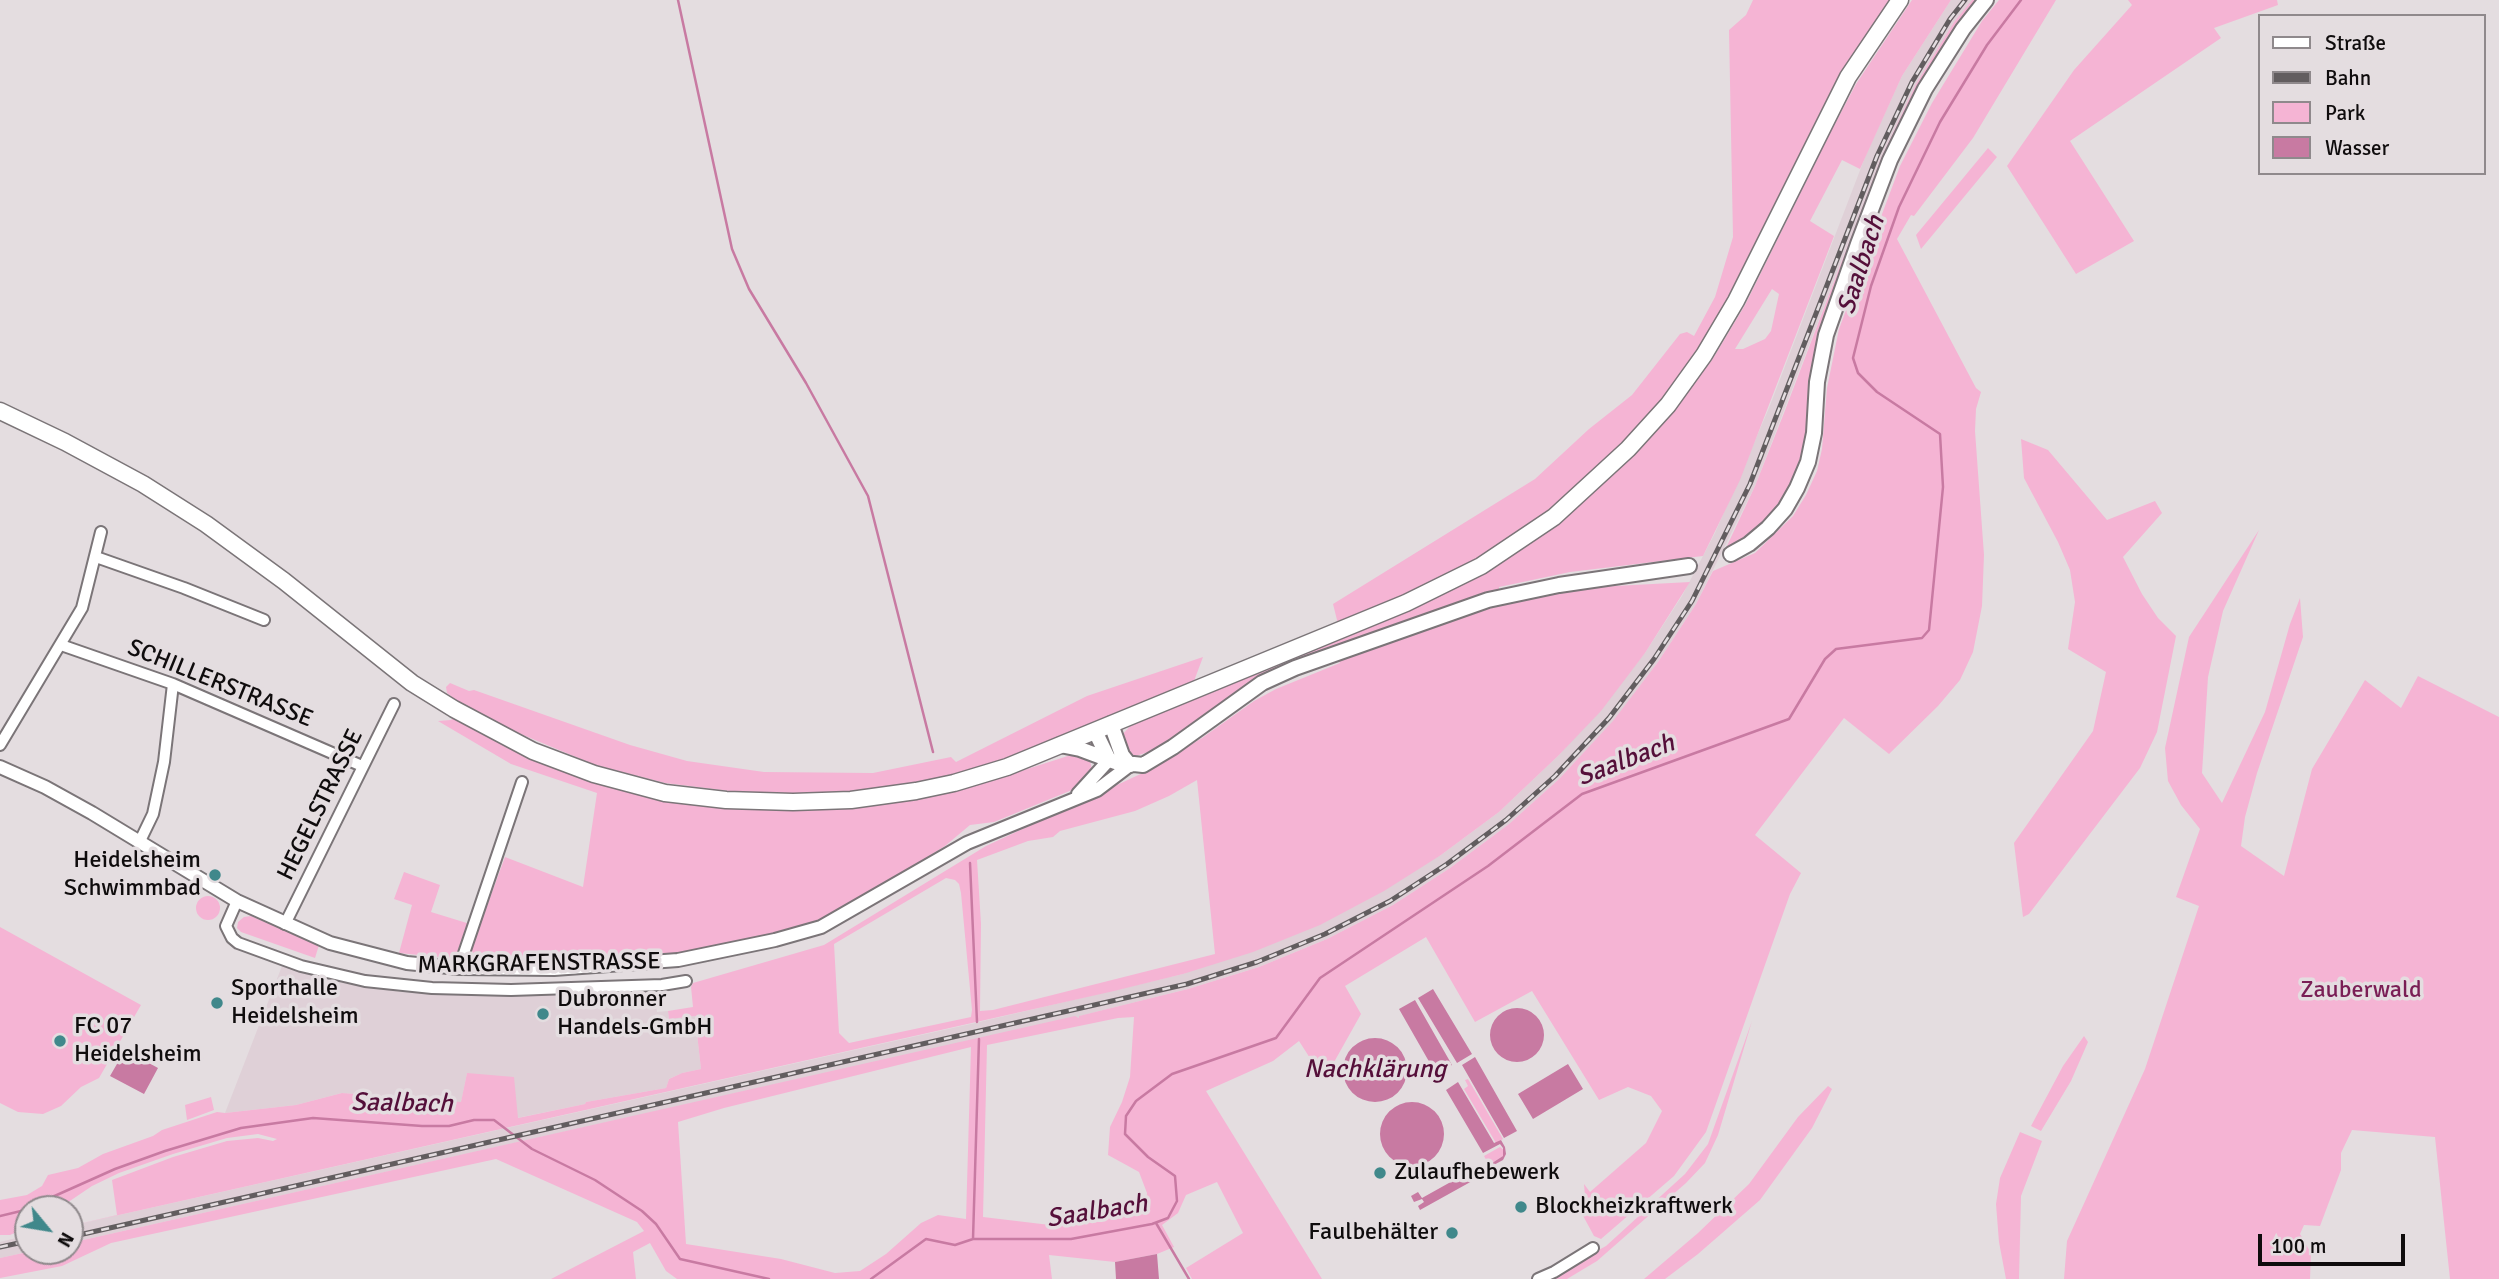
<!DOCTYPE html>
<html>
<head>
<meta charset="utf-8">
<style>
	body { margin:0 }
	#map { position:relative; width:2499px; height:1279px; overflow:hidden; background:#e4dde0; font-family:Signika,sans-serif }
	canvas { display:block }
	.legend { position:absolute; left:2258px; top:14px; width:228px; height:161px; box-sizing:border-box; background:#e4dde0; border:2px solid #8f898c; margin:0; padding:9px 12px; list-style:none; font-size:21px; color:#0f0c0d }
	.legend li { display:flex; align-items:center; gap:14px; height:35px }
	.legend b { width:35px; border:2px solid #8f898c }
	.north { position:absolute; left:14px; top:1195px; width:70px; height:70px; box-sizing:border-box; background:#e4dde0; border:2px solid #8f898c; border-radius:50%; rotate:120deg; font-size:19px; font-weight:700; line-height:28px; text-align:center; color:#0f0c0d }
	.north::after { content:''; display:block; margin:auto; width:24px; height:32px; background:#40888b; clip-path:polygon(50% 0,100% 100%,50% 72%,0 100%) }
	.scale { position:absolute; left:2258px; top:1234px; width:147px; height:32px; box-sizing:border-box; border:4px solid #0f0c0d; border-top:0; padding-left:9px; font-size:21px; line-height:24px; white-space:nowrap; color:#0f0c0d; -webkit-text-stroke:5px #e4dde0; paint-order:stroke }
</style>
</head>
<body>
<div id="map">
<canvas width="2499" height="1279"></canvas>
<ul class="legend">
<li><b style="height:9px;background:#fff"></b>Straße</li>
<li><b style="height:9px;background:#625d5f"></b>Bahn</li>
<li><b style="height:19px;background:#f5b4d4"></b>Park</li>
<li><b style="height:19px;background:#c87aa2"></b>Wasser</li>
</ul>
<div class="north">N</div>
<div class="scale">100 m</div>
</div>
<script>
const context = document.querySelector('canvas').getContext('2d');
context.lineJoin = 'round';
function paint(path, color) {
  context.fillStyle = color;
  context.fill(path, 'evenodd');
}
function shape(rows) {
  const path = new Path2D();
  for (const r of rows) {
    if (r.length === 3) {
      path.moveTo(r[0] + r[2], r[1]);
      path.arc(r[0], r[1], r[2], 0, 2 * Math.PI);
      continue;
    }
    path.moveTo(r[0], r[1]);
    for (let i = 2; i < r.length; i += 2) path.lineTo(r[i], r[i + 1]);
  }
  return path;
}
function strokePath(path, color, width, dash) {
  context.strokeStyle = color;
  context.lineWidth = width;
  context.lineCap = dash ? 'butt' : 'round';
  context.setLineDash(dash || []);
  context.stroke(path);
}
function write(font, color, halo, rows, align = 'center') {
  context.font = font + ' Signika,sans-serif';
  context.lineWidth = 7;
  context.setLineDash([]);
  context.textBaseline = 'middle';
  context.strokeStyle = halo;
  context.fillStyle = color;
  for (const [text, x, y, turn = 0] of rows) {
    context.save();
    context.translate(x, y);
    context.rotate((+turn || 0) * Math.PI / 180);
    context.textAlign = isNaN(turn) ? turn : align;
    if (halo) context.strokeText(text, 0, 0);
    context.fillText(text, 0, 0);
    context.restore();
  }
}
const built = shape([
	[1951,0,1972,0,1954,22,1916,84,1881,158,1755,486,1696,604,1658,662,1614,721,1559,779,1509,824,1450,868,1393,905,1327,939,1259,967,1188,989,1080,1016,1079,1018,1075,1017,70,1243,70,1226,975,1023,1183,974,1441,855,1499,812,1558,756,1645,653,1682,596,1715,533,1769,408,1867,152,1902,76],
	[282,966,331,981,402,992,512,996,649,991,655,996,657,1012,668,1011,669,1019,695,1016,701,1069,682,1073,669,1079,666,1088,586,1102,585,1104,517,1118,467,1073,461,1103,342,1093,296,1105,225,1113],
	[28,1235,28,1251,32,1251,0,1258,0,1242]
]);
const green = shape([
	[1753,0,1892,0,1869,31,1823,107,1726,304,1668,397,1617,451,1579,486,1519,534,1451,576,1338,624,1333,604,1535,479,1589,429,1632,395,1680,334,1687,332,1694,336,1715,297,1733,237,1729,30,1746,15],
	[1912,0,1951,0,1902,76,1860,169,1842,160,1810,221,1834,236,1740,480,1703,556,1570,572,1499,587,1499,590,1348,641,1272,671,1154,750,1136,756,1128,753,1122,740,1123,734,1131,725,1467,581,1498,564,1546,531,1609,477,1669,417,1712,360,1745,305,1829,135,1856,84],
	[1772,289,1779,294,1771,331,1765,339,1743,349,1735,349],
	[1972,0,1978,0,1852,242,1809,421,1800,465,1791,487,1769,516,1744,537,1726,548,1755,486,1784,413,1881,158,1916,84,1954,22],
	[1999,0,2056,0,1973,138,1914,216,1911,215,1897,239,1976,388,1981,392,1976,409,1975,431,1984,555,1982,606,1973,652,1960,680,1938,706,1889,754,1844,718,1755,835,1801,873,1790,894,1706,1132,1674,1176,1601,1239,1594,1236,1581,1212,1586,1209,1584,1184,1590,1192,1646,1143,1662,1111,1651,1096,1628,1087,1599,1100,1532,991,1475,1022,1426,937,1345,986,1361,1014,1324,1080,1299,1041,1273,1061,1206,1091,1322,1279,1192,1279,1186,1268,1243,1233,1217,1182,1186,1195,1178,1213,1162,1225,1174,1247,1157,1254,1115,1262,1049,1255,1052,1279,677,1279,666,1271,650,1243,633,1252,636,1279,551,1279,644,1231,637,1222,496,1159,111,1243,62,1266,0,1278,0,1258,32,1251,70,1251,70,1243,1075,1016,1079,1018,1079,1016,1188,989,1259,967,1327,939,1393,905,1450,868,1509,824,1559,779,1613,721,1658,662,1696,604,1713,571,1755,553,1793,516,1806,495,1817,471,1822,449,1827,388,1839,329,1900,166,1932,103,1982,21],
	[1134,1017,1130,1077,1122,1102,1110,1127,1108,1155,1139,1172,1147,1193,1146,1205,1135,1213,1110,1214,1076,1225,1050,1225,983,1217,987,1045,1118,1018],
	[971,1047,966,1219,938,1215,921,1223,886,1254,860,1271,835,1273,781,1259,686,1244,678,1122,724,1108],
	[2128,0,2277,0,2278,5,2214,28,2221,38,2070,141,2134,241,2076,274,2007,166,2074,70,2132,5],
	[1988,148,1997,157,1921,249,1916,235],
	[2021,439,2048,450,2107,520,2155,501,2162,513,2123,557,2142,594,2158,618,2176,636,2157,732,2140,768,2029,914,2023,917,2014,843,2093,731,2106,672,2068,649,2075,602,2070,570,2058,542,2024,478],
	[2259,530,2223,611,2208,677,2202,773,2222,803,2265,712,2290,624,2300,598,2303,637,2257,773,2245,817,2241,846,2284,876,2312,769,2365,680,2401,708,2418,676,2499,717,2499,1279,2450,1279,2435,1137,2352,1130,2341,1153,2341,1170,2320,1226,2304,1225,2300,1234,2311,1253,2310,1279,2064,1279,2067,1241,2145,1069,2199,906,2176,897,2200,829,2181,805,2168,781,2165,748,2189,637],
	[1690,582,1645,653,1601,711,1558,756,1499,812,1441,855,1384,891,1320,925,1253,952,1183,974,1114,991,70,1226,117,1215,112,1180,120,1177,173,1157,227,1141,258,1138,273,1141,277,1139,258,1134,227,1138,173,1154,119,1173,92,1186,58,1209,28,1209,28,1227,10,1235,0,1235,0,1200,27,1195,42,1186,48,1175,78,1168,103,1154,153,1136,162,1130,217,1112,225,1113,296,1105,342,1093,461,1102,467,1073,514,1077,518,1118,585,1104,586,1102,666,1088,669,1079,682,1073,701,1069,695,1016,669,1019,668,1011,693,1007,691,987,693,983,824,945,986,846,1147,771,1202,738,1254,701,1276,689,1340,663,1337,659,1439,623,1559,589],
	[1197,780,1215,954,993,1010,980,1011,981,924,977,860,1028,841,1053,837,1060,831,1135,811,1169,796],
	[946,878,955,880,959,884,961,893,972,1010,971,1017,849,1043,839,1033,834,944],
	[1203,657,1194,681,996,763,945,778,895,789,810,796,754,794,665,783,595,765,492,722,461,704,447,693,446,687,450,683,469,691,474,690,630,745,687,761,764,772,873,773,951,757,956,762,1087,696],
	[454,717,525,755,660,796,887,802,971,787,1071,755,1087,757,1090,761,1092,769,1091,774,1080,786,1072,790,994,822,970,825,945,846,895,877,834,914,803,928,677,955,558,964,486,963,479,960,470,952,505,857,583,887,597,793,511,764,438,721,451,720],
	[404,872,440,885,431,912,470,924,458,959,399,953,412,905,394,899],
	[208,908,12],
	[251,916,319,945,315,958,241,932,237,928,238,922,244,917],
	[0,927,141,1005,99,1078,81,1087,61,1106,43,1114,18,1112,0,1103],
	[1752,1021,1718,1135,1705,1163,1686,1183,1597,1261,1567,1279,1546,1279,1606,1246,1685,1174,1708,1144],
	[2084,1036,2088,1042,2071,1081,2041,1131,2031,1126,2063,1066],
	[1468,1079,1503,1139,1496,1143,1464,1089,1468,1086,1465,1080],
	[1828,1086,1832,1089,1812,1128,1760,1200,1698,1254,1665,1279,1644,1279,1698,1233,1749,1184,1798,1117],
	[211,1097,214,1110,187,1120,185,1105],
	[2020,1132,2042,1141,2021,1196,2019,1279,2006,1279,1999,1242,1996,1204,2000,1178],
	[1500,1147,1504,1150,1503,1156,1489,1165,1484,1156]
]);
const water = shape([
	[1433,989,1472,1054,1457,1063,1418,998],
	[1415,1000,1452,1065,1442,1071,1445,1076,1439,1079,1399,1009],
	[1517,1035,27],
	[1375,1070,32],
	[125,1050,158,1068,144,1094,110,1076],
	[1475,1057,1517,1131,1504,1138,1462,1065],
	[1568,1064,1583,1089,1533,1119,1518,1094],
	[1458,1082,1494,1143,1501,1140,1505,1147,1506,1154,1503,1160,1490,1167,1489,1165,1503,1156,1503,1148,1500,1144,1483,1153,1446,1090],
	[1412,1134,32],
	[1480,1170,1483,1175,1420,1210,1418,1206,1424,1202,1422,1199,1414,1202,1411,1196,1418,1192,1422,1198,1465,1174,1468,1177],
	[1157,1254,1159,1279,1116,1279,1115,1262]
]);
const stream = shape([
	[678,0,732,249,749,289,806,383,868,496,933,752],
	[970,863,977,1022],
	[0,1216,21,1211,115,1169,165,1151,241,1128,313,1118,422,1126,449,1126,474,1120,494,1120,532,1149,595,1180,642,1211,656,1224,680,1259,769,1279],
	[1156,1223,1189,1279],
	[973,1239,979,1039],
	[871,1279,926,1239,955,1245,973,1239,1071,1239,1152,1224,1168,1218,1177,1201,1175,1176,1148,1157,1125,1134,1126,1116,1136,1101,1172,1074,1276,1038,1320,978,1488,866,1582,794,1789,719,1825,659,1836,649,1922,638,1929,630,1943,487,1940,434,1877,392,1858,373,1853,358,1871,286,1899,207,1940,122,1987,45,2021,0]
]);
const minor = shape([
	[96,557,184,588,264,620],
	[61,645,173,684,362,766],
	[0,745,82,608,101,532],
	[139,843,153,814,164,762,173,684],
	[237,901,226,926,232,938,238,943,301,966,365,981,432,988,511,990,662,985,686,981],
	[285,924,394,704],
	[459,968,522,782],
	[1538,1279,1554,1272,1593,1248]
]);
const tertiary = shape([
	[0,767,45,787,92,813,237,901,330,943,407,963,459,968,554,969,678,960,775,940,821,927,967,843,1097,790,1130,765],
	[1078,794,1109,760]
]);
const secondary = shape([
	[1731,554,1749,544,1768,528,1785,509,1797,488,1808,462,1814,433,1817,382,1826,335,1858,244,1890,160,1925,89,1963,29,1986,0],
	[1111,724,1122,755,1130,765],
	[1095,731,1109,760],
	[1060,745,1080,749,1115,762,1143,765,1173,747,1262,683,1295,668,1488,600,1559,585,1689,566]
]);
const primary = shape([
	[0,411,65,442,143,484,206,524,284,581,412,683,454,709,533,751,594,774,665,793,726,800,793,802,851,800,916,791,954,783,1007,767,1406,603,1481,566,1554,517,1628,449,1668,405,1704,355,1736,301,1848,77,1900,0]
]);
const rail = shape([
	[70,1237,1187,984,1257,962,1325,934,1390,901,1447,864,1506,820,1555,776,1609,718,1654,659,1692,601,1750,484,1877,156,1912,82,1950,19,1965,0],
	[0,1247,28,1241]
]);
const markers = [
	[215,875,7,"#40888b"],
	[217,1003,7,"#40888b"],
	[543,1014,7,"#40888b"],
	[60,1041,7,"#40888b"],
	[1380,1173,7,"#40888b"],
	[1521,1207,7,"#40888b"],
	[1452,1233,7,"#40888b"]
];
const streetNames = [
	["SCHILLERSTRASSE",220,684,22],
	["HEGELSTRASSE",321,805,-64],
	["MARKGRAFENSTRASSE",539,964,-1]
];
const poiNames = [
	["Heidelsheim",201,861,"right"],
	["Schwimmbad",201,889,"right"],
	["Sporthalle",231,989],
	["Heidelsheim",231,1017],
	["Dubronner",557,1000],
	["Handels-GmbH",557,1028],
	["FC 07",74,1027],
	["Heidelsheim",74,1055],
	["Zulaufhebewerk",1394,1173],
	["Blockheizkraftwerk",1535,1207],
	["Faulbehälter",1438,1233,"right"]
];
const parkNames = [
	["Zauberwald",2361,991]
];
const waterNames = [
	["Saalbach",1862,265,-72],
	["Saalbach",1626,761,-21],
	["Nachklärung",1375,1070],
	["Saalbach",402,1104,1],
	["Saalbach",1097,1212,-9]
];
paint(built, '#dfd0d7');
paint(green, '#f5b4d4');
paint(water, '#c87aa2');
strokePath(stream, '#c87aa2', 2.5);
strokePath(minor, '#7b7578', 14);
strokePath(tertiary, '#7b7578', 16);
strokePath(secondary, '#7b7578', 18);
strokePath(primary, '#7b7578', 19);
strokePath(minor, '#fff', 10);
strokePath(tertiary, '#fff', 12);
strokePath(secondary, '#fff', 14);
strokePath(primary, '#fff', 16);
strokePath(rail, '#625d5f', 5);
strokePath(rail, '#e4dde0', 2.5, [8]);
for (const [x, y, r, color] of markers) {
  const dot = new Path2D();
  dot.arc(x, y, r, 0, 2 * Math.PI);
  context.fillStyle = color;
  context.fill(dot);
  strokePath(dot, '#e4dde0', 2.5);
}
write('24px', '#0f0c0d', '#e4dde0', streetNames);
write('24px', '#0f0c0d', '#e4dde0', poiNames, 'left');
write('24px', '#7a1e55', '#e4dde0', parkNames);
write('italic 26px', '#550f3a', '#e4dde0', waterNames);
</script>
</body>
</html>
